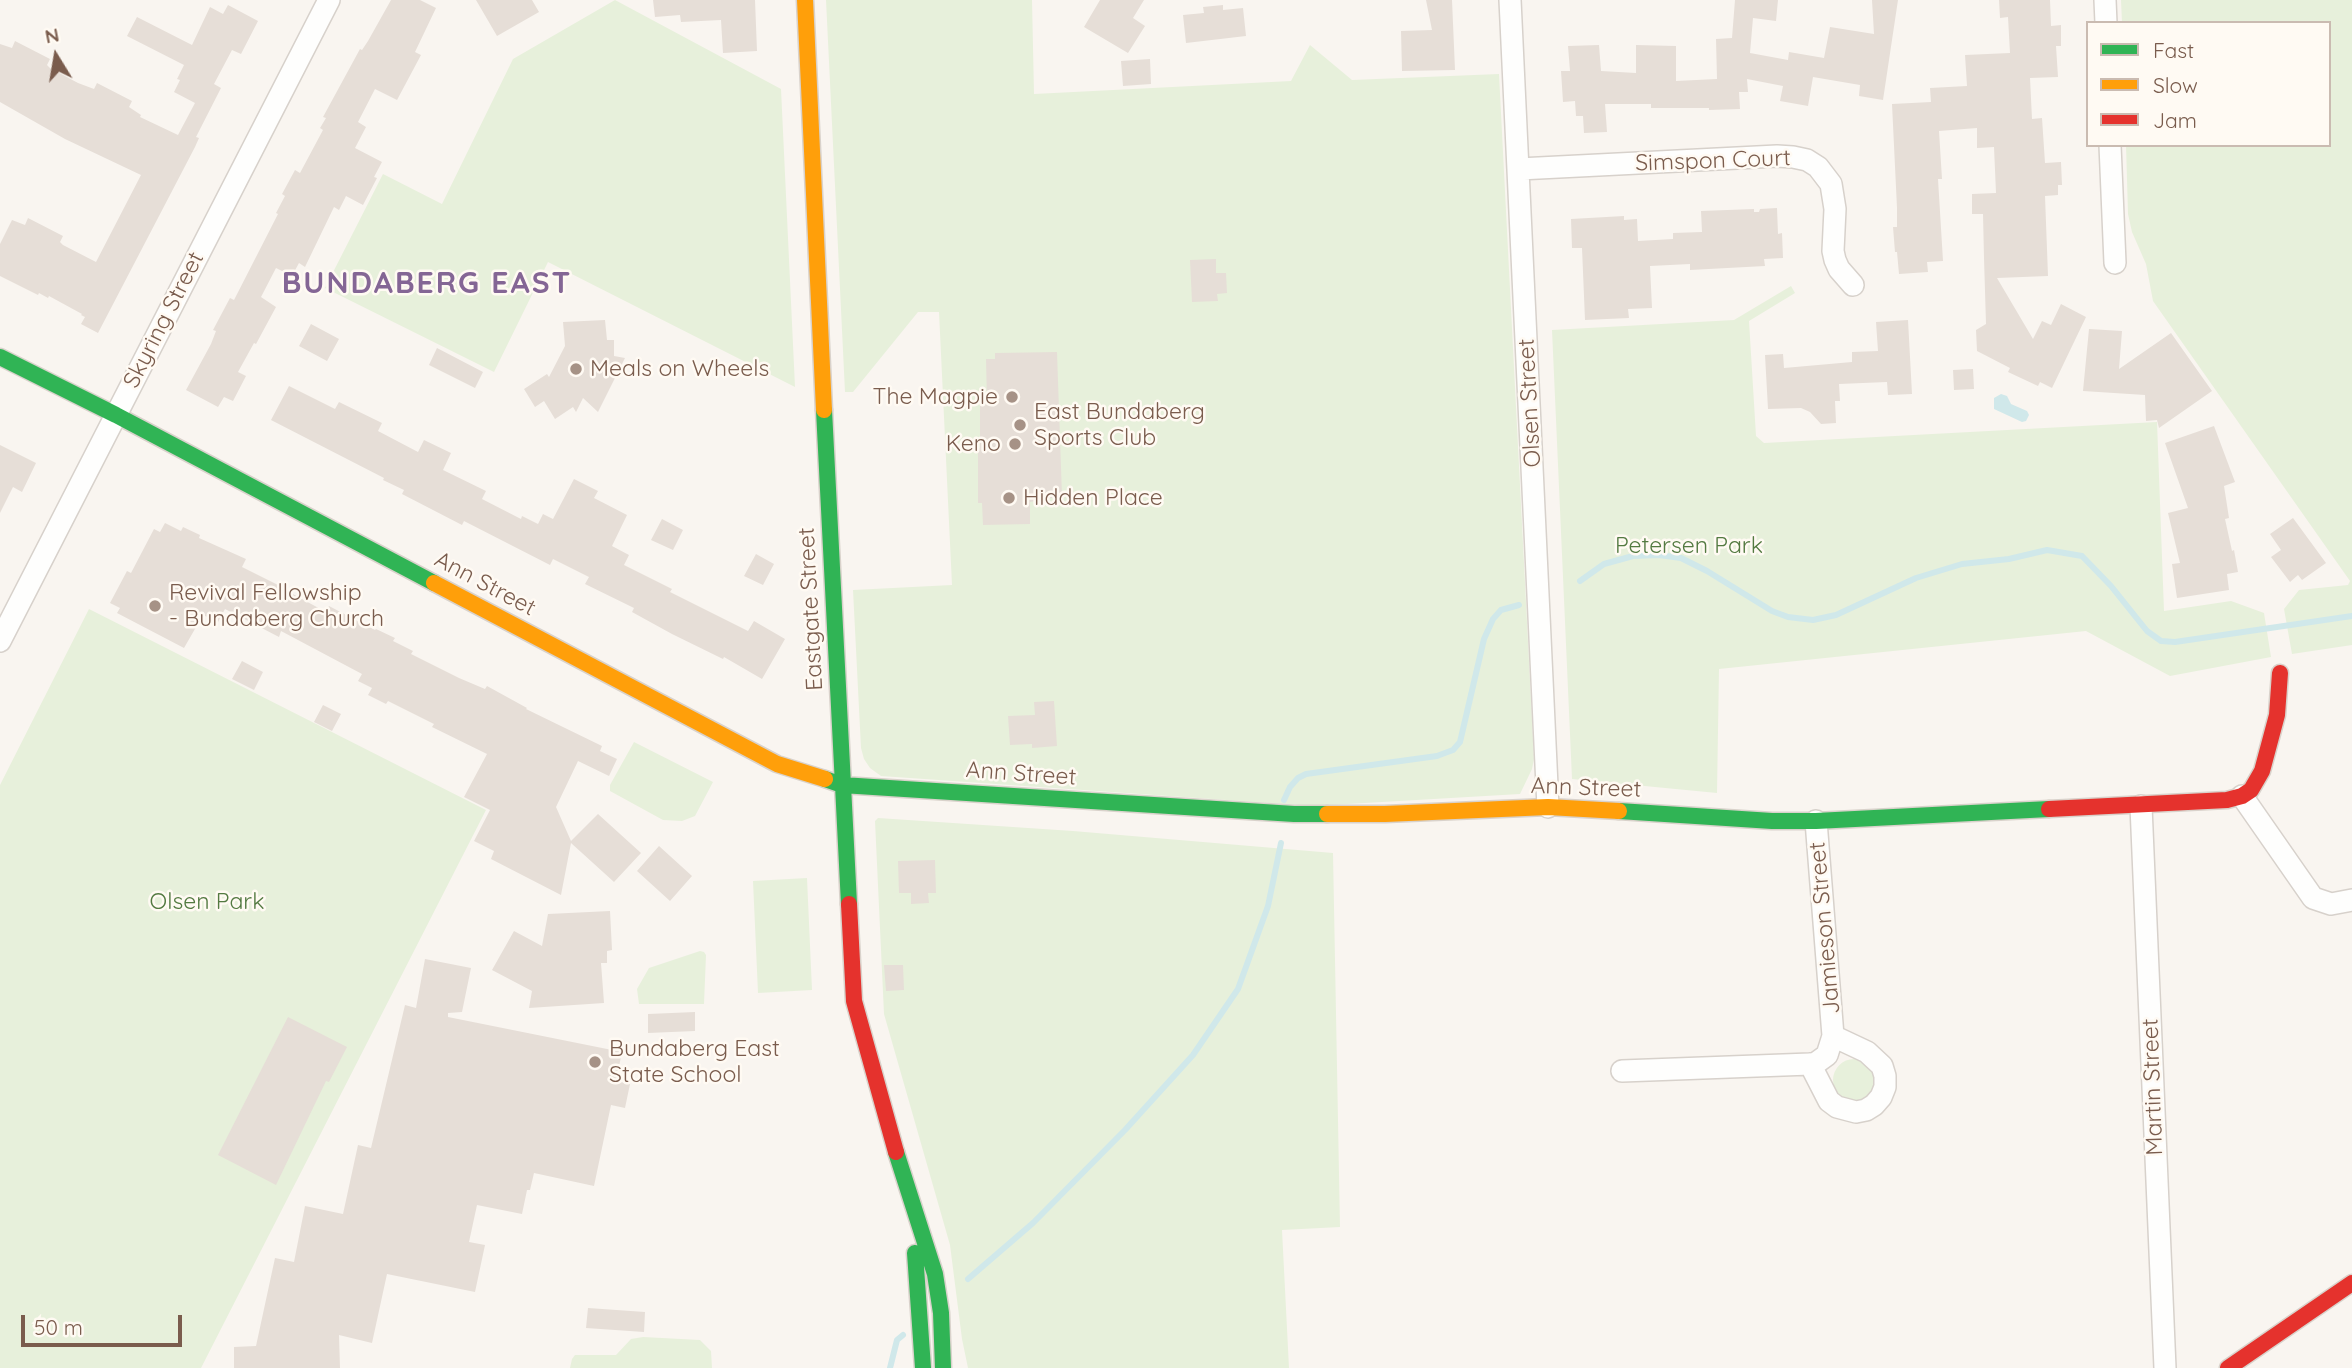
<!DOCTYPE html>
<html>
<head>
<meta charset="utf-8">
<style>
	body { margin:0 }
	#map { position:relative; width:2352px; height:1368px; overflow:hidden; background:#f9f5f0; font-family:Quicksand,sans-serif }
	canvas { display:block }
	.legend { position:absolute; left:2086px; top:21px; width:245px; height:126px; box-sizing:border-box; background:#fffaf3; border:2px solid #cabbb1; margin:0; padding:9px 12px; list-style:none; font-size:21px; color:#7a5c4d }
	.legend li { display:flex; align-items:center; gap:14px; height:35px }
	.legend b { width:35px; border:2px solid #cabbb1 }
	.north { position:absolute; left:21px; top:21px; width:70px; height:70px; -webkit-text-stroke:5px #fffaf3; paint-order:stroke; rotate:349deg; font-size:19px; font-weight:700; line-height:28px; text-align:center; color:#7a5c4d }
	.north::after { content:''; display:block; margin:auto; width:24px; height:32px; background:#7a5c4d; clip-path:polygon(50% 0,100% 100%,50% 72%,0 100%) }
	.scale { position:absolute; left:21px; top:1315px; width:161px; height:32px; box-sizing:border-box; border:4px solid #7a5c4d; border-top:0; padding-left:9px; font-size:21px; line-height:24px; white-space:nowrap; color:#7a5c4d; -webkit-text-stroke:5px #fffaf3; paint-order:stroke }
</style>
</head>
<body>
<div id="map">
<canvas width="2352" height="1368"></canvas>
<ul class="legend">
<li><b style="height:9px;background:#30b455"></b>Fast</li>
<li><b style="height:9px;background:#ff9f0a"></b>Slow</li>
<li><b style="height:9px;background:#e5322d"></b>Jam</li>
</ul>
<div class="north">N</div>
<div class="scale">50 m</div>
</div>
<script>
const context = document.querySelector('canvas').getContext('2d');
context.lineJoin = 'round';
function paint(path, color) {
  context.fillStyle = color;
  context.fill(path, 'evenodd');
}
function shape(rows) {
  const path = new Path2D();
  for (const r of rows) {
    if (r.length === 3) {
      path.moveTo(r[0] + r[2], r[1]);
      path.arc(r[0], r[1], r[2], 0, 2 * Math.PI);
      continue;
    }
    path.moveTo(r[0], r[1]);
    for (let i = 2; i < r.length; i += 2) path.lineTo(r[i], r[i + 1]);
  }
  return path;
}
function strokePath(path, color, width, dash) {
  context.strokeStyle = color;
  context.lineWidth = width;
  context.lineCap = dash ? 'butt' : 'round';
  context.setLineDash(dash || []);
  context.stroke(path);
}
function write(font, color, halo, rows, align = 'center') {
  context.font = font + ' Quicksand,sans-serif';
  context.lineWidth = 5;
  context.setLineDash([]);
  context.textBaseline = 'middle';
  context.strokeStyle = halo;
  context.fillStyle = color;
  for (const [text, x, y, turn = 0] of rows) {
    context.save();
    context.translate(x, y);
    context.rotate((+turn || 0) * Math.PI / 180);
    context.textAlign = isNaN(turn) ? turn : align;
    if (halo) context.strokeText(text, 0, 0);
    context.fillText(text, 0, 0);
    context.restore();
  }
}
const green = shape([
	[615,0,781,89,795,387,548,262,494,372,325,288,383,174,442,204,513,59],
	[826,0,1032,0,1034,94,1291,81,1310,45,1352,80,1499,74,1534,759,1532,769,1520,794,1313,806,881,776,870,768,864,759,861,748,853,590,952,585,939,312,918,312,853,392,845,392],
	[2121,0,2352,0,2352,645,2292,654,2284,609,2299,590,2348,585,2350,581,2153,301,2146,264,2132,232,2128,214,2126,145,2329,145,2329,23,2122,23],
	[1791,286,1795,293,1749,321,1756,436,1764,443,2157,422,2164,611,2231,601,2264,613,2271,657,2170,676,2086,631,1719,669,1717,793,1572,779,1552,330,1734,320],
	[89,609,486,810,201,1368,0,1368,0,785],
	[634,742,713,782,695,816,682,821,663,820,610,791,610,785],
	[878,818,1073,831,1333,853,1340,1227,1282,1230,1289,1368,968,1368,962,1339,950,1245,884,1014,875,821],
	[807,878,812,990,758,993,753,881],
	[700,951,704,952,706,955,704,1004,639,1004,637,989,649,968],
	[1854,1080,21],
	[643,1337,700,1340,711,1351,712,1368,570,1368,572,1359,575,1355,616,1355,631,1339]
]);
const water = shape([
	[2001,394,2007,396,2011,404,2027,411,2029,415,2026,421,2022,422,1994,409,1994,398]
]);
const stream = shape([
	[1580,581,1604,564,1633,556,1659,555,1681,558,1707,571,1772,611,1788,617,1813,620,1836,615,1916,578,1962,564,2009,559,2047,550,2082,556,2111,586,2147,631,2161,641,2175,642,2352,616],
	[1284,800,1290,787,1298,778,1306,774,1437,756,1453,750,1460,742,1484,639,1493,619,1501,610,1519,605],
	[968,1279,1033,1223,1125,1130,1193,1055,1238,989,1268,906,1281,843],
	[890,1368,897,1340,903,1335]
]);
const building = shape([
	[391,0,420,0,436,8,415,52,421,55,397,100,375,89,358,122,366,127,355,148,382,162,374,177,377,178,363,205,346,196,339,210,334,207,305,267,299,263,292,276,276,268,261,297,276,307,256,344,254,343,238,372,246,376,233,401,224,397,218,407,186,390,211,344,216,331,213,330,230,298,234,300,278,214,276,213,285,196,282,194,295,170,300,173,323,130,320,128,326,118,323,117,360,49,362,50,368,41],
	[476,0,532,0,539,12,497,36],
	[653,0,755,0,757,51,723,53,721,20,681,22,680,15,655,17],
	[1100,0,1144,0,1133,18,1145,26,1128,53,1084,27],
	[1426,0,1452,0,1455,70,1402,71,1401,31,1432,30],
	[1735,0,1778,0,1776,21,1753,18,1750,53,1788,60,1789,52,1824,58,1830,27,1874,34,1872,0,1898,0,1883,100,1859,96,1860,85,1813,77,1808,106,1780,101,1783,86,1747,79,1748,92,1739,92,1740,109,1709,110,1709,108,1651,108,1651,104,1605,104,1607,132,1584,133,1583,116,1576,116,1575,101,1563,102,1561,71,1570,71,1568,46,1599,45,1601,71,1636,73,1636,45,1676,46,1676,81,1717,79,1716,39,1732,38],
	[1999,0,2050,0,2051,26,2061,25,2061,46,2056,46,2058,77,2030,78,2032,119,2042,118,2045,163,2061,162,2062,185,2058,185,2058,195,2045,196,2048,276,1997,278,2033,339,2042,321,2051,325,2061,304,2086,317,2052,388,2040,382,2038,386,2008,372,2010,368,1977,351,1976,330,1986,324,1984,258,1983,214,1972,214,1972,194,1996,193,1994,147,1977,148,1977,128,1939,131,1942,179,1938,179,1943,261,1927,262,1928,272,1899,274,1897,252,1895,252,1893,227,1897,227,1897,208,1892,104,1931,102,1930,88,1967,86,1965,55,2010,53,2008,17,2000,18],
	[228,5,258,21,241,54,232,50,214,84,221,88,196,137,199,138,195,147,98,333,81,324,85,317,81,315,82,314,49,296,48,298,39,293,38,295,0,276,0,244,12,220,25,225,28,218,63,236,60,242,63,245,96,262,141,175,65,139,0,102,0,44,12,48,15,41,50,59,47,65,50,68,78,83,94,89,97,83,132,101,129,107,141,115,140,117,178,135,195,103,174,92,180,80,177,79,184,65,127,36,137,17,192,45,210,7,223,14],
	[1223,5,1223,10,1243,8,1246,36,1186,43,1183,15,1204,13,1203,7],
	[1150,59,1151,84,1123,86,1121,61],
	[1777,208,1778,234,1782,233,1783,258,1764,259,1765,266,1690,270,1690,264,1650,266,1652,308,1628,309,1629,318,1585,320,1582,248,1572,248,1571,219,1624,216,1624,220,1637,219,1638,241,1673,239,1673,233,1702,232,1701,211,1754,209,1754,212,1759,212,1760,209],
	[1216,259,1216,273,1226,273,1227,293,1217,294,1218,301,1192,302,1190,260],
	[605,320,607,340,614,340,614,356,625,358,598,412,583,398,576,412,573,407,555,419,544,401,535,407,524,389,547,374,549,377,565,346,563,322],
	[1908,320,1912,394,1888,395,1887,382,1839,384,1840,401,1835,401,1836,423,1821,424,1810,412,1801,408,1768,409,1765,355,1783,354,1784,368,1852,362,1852,352,1878,351,1876,322],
	[311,324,339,339,327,361,299,346],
	[2089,329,2122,331,2119,369,2171,333,2212,391,2159,428,2157,420,2146,421,2145,395,2083,391],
	[437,348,483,372,475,388,429,365],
	[1057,352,1062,496,1030,502,1030,524,983,525,982,503,978,503,978,447,980,448,980,403,987,403,986,359,995,359,995,353],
	[1973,369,1974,389,1954,390,1953,370],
	[289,386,335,409,339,402,382,423,378,431,418,452,424,440,451,453,443,470,486,491,482,499,521,519,522,516,538,524,543,514,553,519,574,479,598,491,594,498,627,515,612,546,629,555,624,565,672,589,670,592,748,631,754,621,785,639,762,679,724,657,723,659,672,634,632,612,634,608,585,584,589,577,553,559,550,565,464,521,462,525,402,494,404,490,383,480,384,478,271,420],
	[2214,426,2235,482,2224,486,2229,518,2225,519,2232,551,2234,550,2238,572,2227,574,2229,590,2177,598,2172,564,2180,563,2168,513,2188,508,2165,443],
	[0,445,36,463,22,492,13,487,0,513],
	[2293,518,2326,563,2302,580,2298,575,2290,582,2271,557,2281,550,2270,534],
	[662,519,683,530,673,550,651,540],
	[165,523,181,531,183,527,200,535,199,538,246,559,242,567,290,591,289,592,326,612,329,606,375,630,376,629,395,638,393,641,413,651,411,654,459,678,485,689,487,686,527,708,526,709,602,746,600,751,617,759,609,776,578,761,556,807,571,841,598,814,641,853,614,882,571,843,561,895,491,859,494,851,474,841,490,810,464,797,487,754,432,727,434,724,388,701,386,704,368,695,372,688,358,681,362,674,281,631,279,637,225,609,218,622,203,615,184,648,117,613,120,608,110,603,127,571,131,573,154,529,160,532],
	[756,554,774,564,763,585,744,576],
	[242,661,263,672,254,690,232,679],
	[1054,701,1057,746,1032,748,1032,744,1010,745,1008,716,1035,715,1034,702],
	[323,705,341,714,332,731,314,722],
	[659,846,692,876,670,901,637,871],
	[935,860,936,893,928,893,929,903,911,904,911,893,899,893,898,861],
	[610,911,612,950,607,951,607,963,601,963,604,1003,529,1008,532,991,492,970,514,931,542,946,548,914],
	[425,959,471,968,462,1012,448,1013,448,1017,622,1052,616,1081,630,1084,625,1108,611,1105,594,1186,534,1173,530,1190,527,1190,522,1214,477,1205,469,1242,485,1245,475,1292,387,1274,372,1343,339,1335,340,1368,234,1368,234,1347,256,1346,275,1258,294,1262,305,1206,343,1214,358,1145,371,1148,405,1005,416,1008],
	[884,965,903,965,904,990,886,991],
	[695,1012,695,1031,648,1033,648,1014],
	[288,1017,347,1047,329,1082,326,1081,276,1185,218,1155],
	[588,1308,645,1312,644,1332,586,1328]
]);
const street = shape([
	[1510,0,1548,807],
	[2105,0,2106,23],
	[2110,145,2115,263],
	[1519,169,1777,156,1793,157,1807,160,1818,167,1831,184,1835,209,1833,251,1835,260,1839,269,1853,285],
	[0,641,329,0],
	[2242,796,2313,898,2331,904,2352,900],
	[2141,806,2165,1368],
	[1810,1064,1829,1101,1837,1107,1856,1112,1866,1110,1874,1105,1881,1097,1885,1087,1885,1076,1882,1066,1867,1052,1833,1036],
	[1622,1071,1810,1064,1816,1063,1827,1055,1833,1036,1816,821]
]);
const fast = shape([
	[0,357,116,415,434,583],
	[824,410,849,904],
	[825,779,842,785,1294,814,1327,814],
	[1619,811,1772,821,1816,821,2049,809],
	[896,1152,935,1274,941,1313,943,1368],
	[915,1253,923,1368]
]);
const slow = shape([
	[805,0,824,410],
	[434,583,777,764,825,779],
	[1327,814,1385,814,1548,807,1619,811]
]);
const jam = shape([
	[2049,809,2227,800,2242,796,2251,790,2262,771,2277,715,2280,673],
	[849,904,854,1001,896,1152],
	[2228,1368,2352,1283]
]);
const markers = [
	[576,369,7,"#a69286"],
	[1012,397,7,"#a69286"],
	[1020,425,7,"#a69286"],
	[1015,444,7,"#a69286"],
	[1009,498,7,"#a69286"],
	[155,606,7,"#a69286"],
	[595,1062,7,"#a69286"]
];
const streetNames = [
	["Simspon Court",1713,161,-2],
	["Skyring Street",164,320,-63],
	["Olsen Street",1530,403,-93],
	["Ann Street",485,584,28],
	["Eastgate Street",811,609,-93],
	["Ann Street",1021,774,4],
	["Ann Street",1586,788,2],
	["Jamieson Street",1825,928,-95],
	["Martin Street",2153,1087,-92]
];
const poiNames = [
	["Meals on Wheels",590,369],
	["The Magpie",998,397,"right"],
	["East Bundaberg",1034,412],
	["Sports Club",1034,438],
	["Keno",1001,444,"right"],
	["Hidden Place",1023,498],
	["Revival Fellowship",169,593],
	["- Bundaberg Church",169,619],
	["Bundaberg East",609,1049],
	["State School",609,1075]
];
const parkNames = [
	["Petersen Park",1689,546],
	["Olsen Park",207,902]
];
const districtNames = [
	["BUNDABERG EAST",427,284]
];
paint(green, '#e7f0db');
paint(water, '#d0e8ea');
strokePath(stream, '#d0e8ea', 6);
paint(building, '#e6ded7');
strokePath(street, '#d7d1cb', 24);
strokePath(fast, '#d9d2cb', 19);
strokePath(slow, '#d9d2cb', 19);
strokePath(jam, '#d9d2cb', 19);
strokePath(street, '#fefefd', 21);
strokePath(fast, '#30b455', 16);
strokePath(slow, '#ff9f0a', 16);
strokePath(jam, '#e5322d', 16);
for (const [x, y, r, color] of markers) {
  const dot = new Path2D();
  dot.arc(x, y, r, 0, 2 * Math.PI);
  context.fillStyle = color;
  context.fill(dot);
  strokePath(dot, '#fffaf3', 2.5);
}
write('23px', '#7a5c4d', '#fffaf3', streetNames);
write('23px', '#7a5c4d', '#fffaf3', poiNames, 'left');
write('23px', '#537a41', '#fffaf3', parkNames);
context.letterSpacing = '2px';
write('bold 30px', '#846695', '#fffaf3', districtNames);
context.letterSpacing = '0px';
</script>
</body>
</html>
